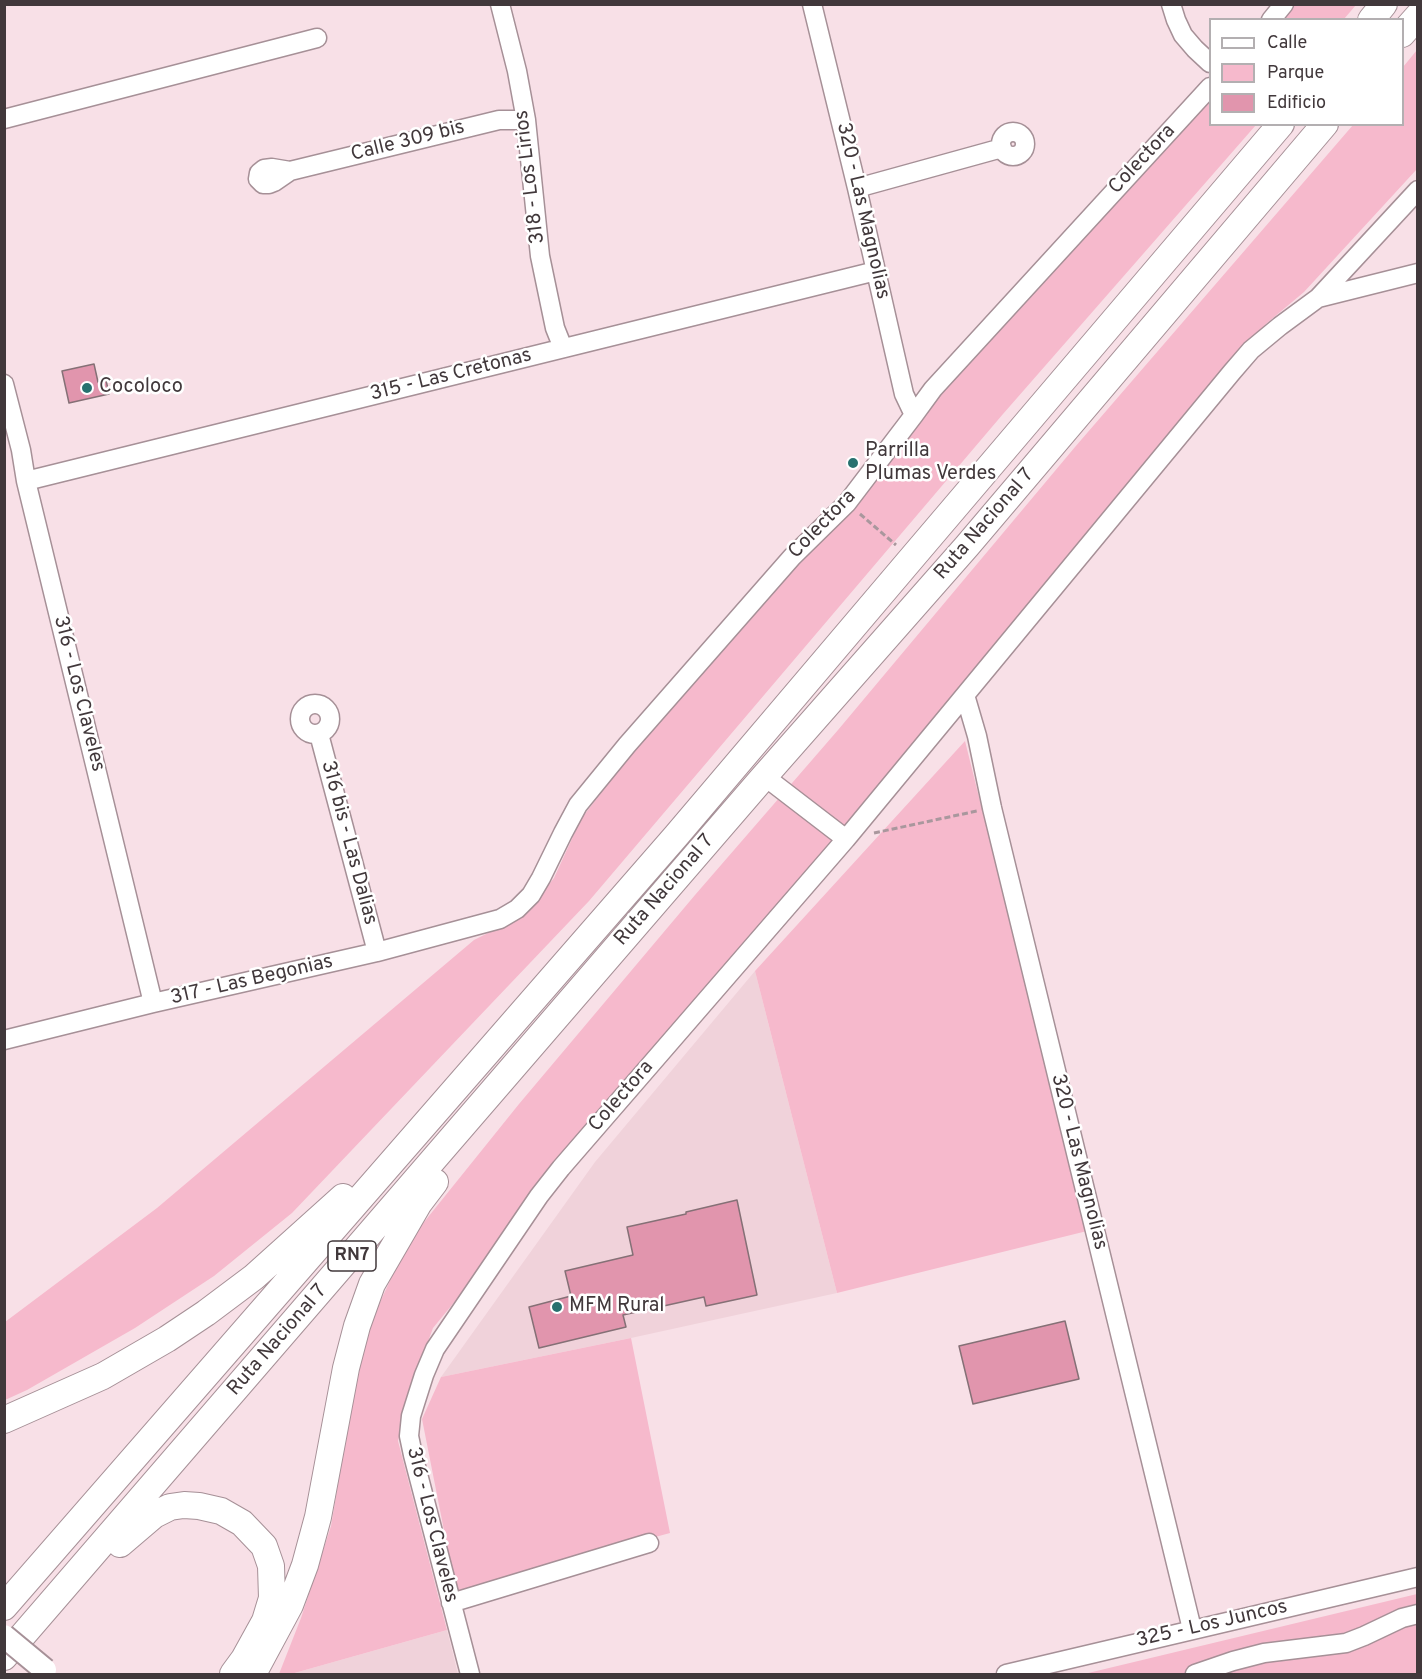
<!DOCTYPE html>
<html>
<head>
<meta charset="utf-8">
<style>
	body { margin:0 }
	#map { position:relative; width:1422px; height:1679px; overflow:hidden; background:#f8e0e7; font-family:Overpass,sans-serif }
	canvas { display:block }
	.frame { position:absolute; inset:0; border:6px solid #41383b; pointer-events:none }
	.legend { position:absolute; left:1209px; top:18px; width:195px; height:108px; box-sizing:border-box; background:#fff; border:2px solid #b3afb1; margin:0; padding:8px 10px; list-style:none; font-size:18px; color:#41383b }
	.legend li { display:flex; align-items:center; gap:12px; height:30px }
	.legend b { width:30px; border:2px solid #b3afb1 }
</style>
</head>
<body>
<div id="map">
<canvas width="1422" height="1679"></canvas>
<div class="frame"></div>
<ul class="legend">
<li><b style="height:8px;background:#fff"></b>Calle</li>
<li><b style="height:16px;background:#f6b9cc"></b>Parque</li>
<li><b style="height:16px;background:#e195ad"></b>Edificio</li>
</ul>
</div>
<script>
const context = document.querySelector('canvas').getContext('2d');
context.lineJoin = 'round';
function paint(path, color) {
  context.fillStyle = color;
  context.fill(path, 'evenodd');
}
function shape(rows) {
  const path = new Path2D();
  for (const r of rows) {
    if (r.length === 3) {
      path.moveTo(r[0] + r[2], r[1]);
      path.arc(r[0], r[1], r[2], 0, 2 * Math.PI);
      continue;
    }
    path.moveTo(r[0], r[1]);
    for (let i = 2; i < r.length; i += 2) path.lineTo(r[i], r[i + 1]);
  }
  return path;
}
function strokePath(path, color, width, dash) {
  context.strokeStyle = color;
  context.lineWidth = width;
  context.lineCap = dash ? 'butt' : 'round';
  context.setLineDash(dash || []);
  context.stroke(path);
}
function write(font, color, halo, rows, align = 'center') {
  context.font = font + ' Overpass,sans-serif';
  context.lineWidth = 5;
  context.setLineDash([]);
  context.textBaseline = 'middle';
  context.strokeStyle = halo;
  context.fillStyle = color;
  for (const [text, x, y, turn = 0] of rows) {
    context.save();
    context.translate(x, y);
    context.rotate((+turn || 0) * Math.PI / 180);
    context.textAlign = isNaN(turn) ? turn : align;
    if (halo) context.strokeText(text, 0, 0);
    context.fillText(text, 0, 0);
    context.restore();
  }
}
const built = shape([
	[755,971,837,1293,631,1338,441,1377,595,1162],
	[447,1630,458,1674,291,1674]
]);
const green = shape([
	[1296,4,1356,4,1356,5,1344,19,1283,19],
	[1417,50,1417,169,1304,292,1267,323,1231,360,1190,408,1090,540,769,920,433,1328,413,1382,398,1441,447,1630,291,1674,279,1674,301,1618,331,1526,362,1341,408,1242,519,1104,695,895,838,730,1075,447,1353,125,1402,124,1403,67],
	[1210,97,1210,124,1256,125,1003,414,589,901,292,1213,214,1276,135,1328,27,1390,5,1400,5,1322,157,1208,474,940,524,915,554,878,581,819,650,729,946,382],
	[965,741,1087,1231,837,1293,755,971],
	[631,1338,670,1533,456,1591,422,1419,441,1377],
	[1417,1594,1417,1674,1084,1674]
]);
const building = shape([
	[94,364,98,382,106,380,109,394,69,403,62,371,94,364],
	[737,1200,757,1295,706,1306,704,1297,623,1315,626,1327,539,1348,529,1307,571,1296,565,1271,633,1255,627,1227,686,1214,686,1212,737,1200],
	[1065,1321,1079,1379,973,1404,959,1346,1065,1321]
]);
const path = shape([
	[860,514,896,545],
	[874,833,977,811]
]);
const minor = shape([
	[500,4,517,71,526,120,540,256,555,328,563,348],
	[812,4,857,188,904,394,914,415],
	[1171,4,1176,20,1183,35,1195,49,1210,63],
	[1271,20,1284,4],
	[4,119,317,38],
	[1013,144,12],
	[290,171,272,168,264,169,259,173,258,179,263,184,269,184,274,182,290,171,499,120,526,120],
	[857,188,1002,148],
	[1318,298,1418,273],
	[4,384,21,450,26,481,153,1003],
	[26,481,876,271],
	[965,695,977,736,992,808,1192,1629],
	[315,719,15],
	[319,734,377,952],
	[764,776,846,839],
	[4,1040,153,1003,377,952,500,919,517,909,531,895,541,878,563,833,578,805,627,745,792,557,847,503,914,415,933,389,1210,87],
	[451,1603,649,1543],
	[470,1674,413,1455,409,1436,411,1416,417,1397,424,1375,435,1349,539,1196,561,1168,846,839,1232,372,1251,350,1280,326,1318,298,1418,190],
	[1006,1674,1418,1577],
	[1195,1674,1233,1661,1264,1653,1346,1643,1364,1636,1402,1618,1418,1614]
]);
const highway = shape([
	[1371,20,1384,4],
	[1402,34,1418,16],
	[4,1420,103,1376,167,1339,206,1313,254,1277,343,1197],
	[120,1544,154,1515,170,1507,184,1505,199,1506,221,1511,242,1523,264,1546,271,1566,272,1598,265,1621,244,1659,233,1674],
	[4,1607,676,836,911,559,1281,124],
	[4,1657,761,780,967,546,1325,124],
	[253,1674,290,1605,305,1565,318,1517,346,1368,357,1326,372,1284,419,1203,435,1182]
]);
const majorBridge = shape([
	[4,1636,45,1670]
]);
const markers = [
	[87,388,6,"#27716f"],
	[853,463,6,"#27716f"],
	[557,1307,6,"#27716f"]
];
const shields = [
	[352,1256,48]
];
const shieldNames = [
	["RN7",352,1256]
];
const streetNames = [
	["Calle 309 bis",408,142,-14],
	["Colectora",1143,160,-47],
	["318 - Los Lirios",531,177,-97],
	["320 - Las Magnolias",862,211,77],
	["315 - Las Cretonas",451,376,-14],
	["Colectora",823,525,-46],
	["Ruta Nacional 7",985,525,-49],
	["316 - Los Claveles",78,694,76],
	["316 bis - Las Dalias",348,843,75],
	["Ruta Nacional 7",665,891,-49],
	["317 - Las Begonias",252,981,-13],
	["Colectora",622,1097,-49],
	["320 - Las Magnolias",1078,1162,76],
	["Ruta Nacional 7",278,1341,-49],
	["316 - Los Claveles",431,1525,76],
	["325 - Los Juncos",1212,1625,-13]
];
const poiNames = [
	["Cocoloco",99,388],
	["Parrilla",865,452],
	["Plumas Verdes",865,475],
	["MFM Rural",569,1307]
];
paint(built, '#f0d2da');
paint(green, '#f6b9cc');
paint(building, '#e195ad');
strokePath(building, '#857076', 1.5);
strokePath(minor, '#a69097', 21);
strokePath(highway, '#a69097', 28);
strokePath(path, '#a9979d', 3, [6, 3]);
strokePath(minor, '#fff', 18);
strokePath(highway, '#fff', 26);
strokePath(majorBridge, '#a69097', 26, []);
strokePath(majorBridge, '#fff', 22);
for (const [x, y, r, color] of markers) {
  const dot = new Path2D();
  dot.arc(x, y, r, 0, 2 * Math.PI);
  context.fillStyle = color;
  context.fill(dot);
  strokePath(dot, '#fff', 2);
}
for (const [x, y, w] of shields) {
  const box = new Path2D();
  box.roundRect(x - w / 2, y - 15, w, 30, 4.5);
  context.fillStyle = '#fff';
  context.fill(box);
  strokePath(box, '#41383b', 1.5);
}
write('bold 18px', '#41383b', null, shieldNames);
write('20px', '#41383b', '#fff', streetNames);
write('20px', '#41383b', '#fff', poiNames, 'left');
</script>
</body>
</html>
